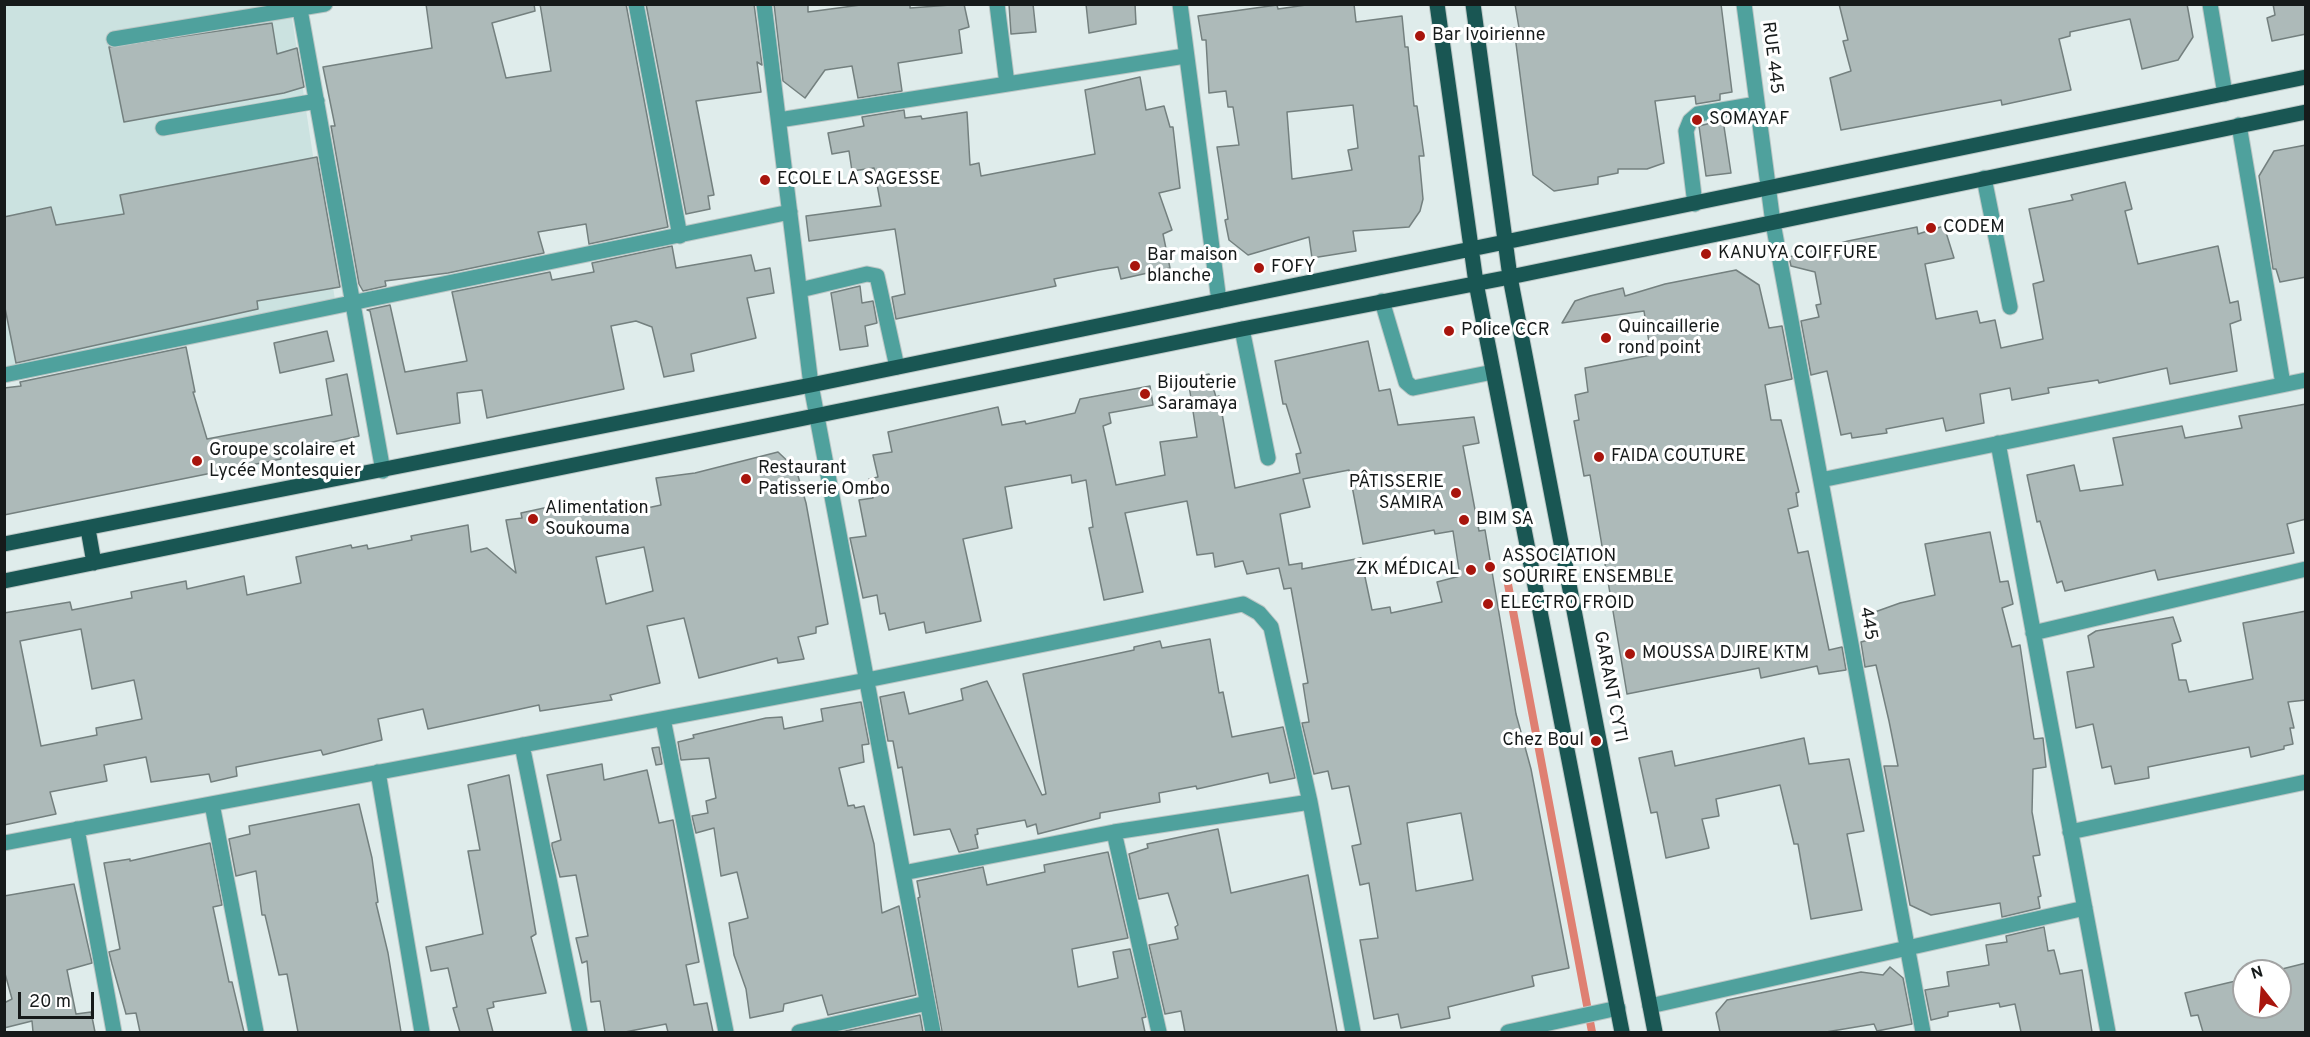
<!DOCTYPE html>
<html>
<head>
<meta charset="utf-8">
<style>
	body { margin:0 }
	#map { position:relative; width:2310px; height:1037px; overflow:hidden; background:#dfeceb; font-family:Overpass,sans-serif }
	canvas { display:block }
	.frame { position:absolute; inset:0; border:6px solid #161a1a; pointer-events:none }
	.north { position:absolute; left:2232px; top:959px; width:60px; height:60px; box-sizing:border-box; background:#fff; border:2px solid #a2a3a3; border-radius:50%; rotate:343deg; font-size:16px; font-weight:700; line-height:24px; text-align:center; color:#161a1a }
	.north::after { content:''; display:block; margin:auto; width:21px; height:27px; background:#a8150d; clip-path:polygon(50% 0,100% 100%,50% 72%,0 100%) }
	.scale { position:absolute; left:18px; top:992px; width:76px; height:27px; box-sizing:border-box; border:3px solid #161a1a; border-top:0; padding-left:8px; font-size:18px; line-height:21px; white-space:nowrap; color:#161a1a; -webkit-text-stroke:4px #fff; paint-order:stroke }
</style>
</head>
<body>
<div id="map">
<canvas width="2310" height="1037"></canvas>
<div class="frame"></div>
<div class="north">N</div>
<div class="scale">20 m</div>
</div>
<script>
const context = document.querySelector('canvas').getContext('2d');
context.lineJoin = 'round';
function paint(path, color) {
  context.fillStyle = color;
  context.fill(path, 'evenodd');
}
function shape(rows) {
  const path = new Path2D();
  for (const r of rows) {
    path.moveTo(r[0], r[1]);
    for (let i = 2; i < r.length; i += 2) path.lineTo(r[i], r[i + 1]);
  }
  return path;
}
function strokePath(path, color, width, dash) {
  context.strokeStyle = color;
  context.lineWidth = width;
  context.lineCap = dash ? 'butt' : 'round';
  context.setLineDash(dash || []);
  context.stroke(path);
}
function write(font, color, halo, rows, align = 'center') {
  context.font = font + ' Overpass,sans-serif';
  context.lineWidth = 6;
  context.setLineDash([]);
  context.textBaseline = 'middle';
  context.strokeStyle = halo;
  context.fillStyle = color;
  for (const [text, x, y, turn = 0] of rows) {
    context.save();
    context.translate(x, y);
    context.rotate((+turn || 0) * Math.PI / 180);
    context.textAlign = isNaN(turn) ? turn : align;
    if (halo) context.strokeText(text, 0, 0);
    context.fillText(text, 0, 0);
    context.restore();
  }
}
const built = shape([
	[4,5,290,5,335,300,5,379]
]);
const stream = shape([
	[1507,579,1592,1032]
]);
const building = shape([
	[426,4,534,4,535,11,492,23,506,78,551,71,540,4,626,4,668,227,589,244,586,224,538,232,544,253,448,273,385,281,386,286,363,291,359,284,331,126,335,126,323,67,432,48,426,4],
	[646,4,754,4,762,65,757,62,761,92,696,101,714,195,708,196,710,209,686,214,646,4],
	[774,4,808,4,808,12,868,4,910,4,910,8,964,4,969,27,959,30,962,53,898,63,902,91,858,98,852,66,825,70,805,98,783,81,774,4],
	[1009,4,1033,4,1036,32,1011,34,1009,4],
	[1086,4,1135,4,1136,24,1089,33,1086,4],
	[1313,4,1354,4,1356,22,1402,16,1405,47,1408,47,1414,106,1417,106,1424,156,1419,156,1423,199,1420,211,1409,227,1353,231,1356,251,1312,258,1309,237,1248,255,1229,240,1225,220,1228,219,1217,147,1239,145,1233,107,1228,107,1226,91,1209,93,1206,40,1202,40,1198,16,1277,5,1278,9,1313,4],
	[1353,105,1358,148,1348,150,1352,170,1292,179,1287,112,1353,105],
	[1515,4,1721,4,1732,92,1720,94,1720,100,1696,104,1695,96,1655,101,1664,163,1647,169,1618,169,1618,173,1598,177,1598,184,1554,191,1533,175,1514,28,1519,28,1515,4],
	[1839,4,2187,4,2193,37,2178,60,2142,69,2130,19,2070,32,2070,36,2059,39,2071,90,2002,105,2001,100,1841,130,1830,78,1851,71,1843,41,1848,40,1839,4],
	[2273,4,2306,4,2306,34,2272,41,2267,18,2275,15,2273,4],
	[272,23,277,54,297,48,304,87,284,93,124,122,109,47,272,23],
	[1140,77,1146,110,1164,106,1170,127,1173,127,1180,188,1159,193,1172,230,1163,234,1170,268,1121,279,1118,267,1099,270,1054,279,1056,286,896,319,892,297,905,294,895,229,809,241,806,216,881,206,874,168,852,171,849,151,832,154,828,133,864,126,862,117,904,110,905,118,921,116,922,119,967,112,970,165,979,163,981,176,1095,154,1085,90,1140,77],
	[1723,120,1731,173,1706,176,1699,126,1723,120],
	[2306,145,2306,277,2280,282,2276,269,2273,269,2259,176,2274,151,2306,145],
	[317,157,340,287,257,301,258,309,16,363,4,303,4,217,51,207,56,225,124,214,120,195,317,157],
	[2125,182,2132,209,2125,211,2138,264,2218,246,2230,303,2238,301,2241,320,2230,324,2237,371,2170,384,2167,368,2099,383,2098,380,2048,388,2049,393,2012,400,2010,388,1980,394,1984,423,1946,431,1943,418,1886,429,1887,433,1852,438,1851,433,1841,435,1827,371,1811,375,1801,321,1819,317,1816,305,1821,304,1815,272,1791,266,1789,257,1848,241,1917,227,1918,234,1944,226,1954,258,1925,264,1936,319,1977,311,1980,323,1995,320,2001,348,2043,339,2033,284,2044,281,2029,209,2073,200,2071,195,2125,182],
	[672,246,676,268,751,255,755,271,770,268,774,293,747,298,756,338,691,354,694,371,664,377,652,327,636,321,611,326,624,389,487,418,482,390,457,393,460,423,397,434,370,311,367,310,390,305,405,372,467,361,452,292,550,272,552,280,594,272,592,263,672,246],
	[1736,270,1759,285,1769,328,1782,326,1792,379,1765,385,1771,420,1781,420,1799,492,1796,493,1798,506,1788,509,1798,553,1808,551,1829,650,1842,647,1846,670,1819,674,1817,666,1761,678,1759,668,1627,694,1590,475,1584,476,1574,421,1579,420,1575,395,1588,392,1585,368,1651,355,1644,311,1562,323,1575,301,1590,296,1623,288,1625,296,1665,284,1736,270],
	[860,286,862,303,873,301,877,323,865,326,868,346,840,350,831,293,860,286],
	[327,331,334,361,280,373,274,343,327,331],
	[1368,341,1379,391,1390,389,1398,425,1474,417,1479,443,1463,446,1479,531,1485,530,1516,714,1531,769,1569,968,1532,976,1534,986,1448,1007,1450,1018,1401,1028,1398,1014,1374,1019,1360,940,1378,938,1369,883,1360,885,1352,846,1361,844,1349,786,1332,789,1328,771,1314,774,1302,723,1309,722,1303,684,1308,683,1291,588,1284,589,1279,568,1247,574,1243,561,1215,567,1213,553,1197,555,1187,501,1125,513,1143,592,1104,600,1089,528,1093,527,1086,480,1072,483,1071,475,1005,487,1012,528,963,539,981,621,926,633,924,622,889,630,885,613,880,614,877,595,863,598,850,538,866,536,859,500,873,498,869,479,878,477,873,455,892,452,888,432,998,407,1002,425,1025,421,1026,424,1075,413,1080,399,1150,386,1153,405,1109,413,1111,423,1103,426,1116,485,1165,475,1160,442,1197,437,1188,379,1209,374,1216,397,1219,396,1235,488,1300,473,1296,454,1301,453,1286,404,1283,404,1275,361,1368,341],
	[1349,470,1363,544,1434,530,1435,534,1453,531,1460,576,1437,582,1442,602,1391,613,1390,607,1372,610,1361,558,1302,569,1302,563,1289,565,1280,514,1310,507,1303,479,1349,470],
	[1461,813,1473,880,1416,891,1407,823,1461,813],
	[186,347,195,392,193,392,207,439,332,415,326,379,347,374,359,436,280,454,281,459,4,515,4,388,21,386,20,382,186,347],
	[2306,404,2306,519,2287,524,2294,553,2158,580,2155,570,2065,591,2062,581,2057,583,2040,521,2037,522,2027,475,2074,465,2080,491,2123,485,2113,438,2182,426,2185,438,2242,428,2239,416,2306,404],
	[778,452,796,469,806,503,828,624,816,627,816,633,798,637,804,659,778,663,777,658,699,678,684,618,647,626,660,683,610,695,612,700,540,711,539,705,428,729,423,709,378,719,382,740,323,755,321,750,236,767,237,776,211,782,209,774,151,782,146,757,104,765,107,781,50,792,56,814,4,825,4,613,70,602,72,610,132,598,131,592,186,581,187,589,244,576,247,595,301,583,296,557,351,545,352,548,367,545,368,549,412,540,411,536,468,525,471,552,487,548,516,573,506,520,522,518,521,513,576,501,578,512,616,502,619,514,661,505,656,478,695,473,778,452],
	[644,547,653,591,606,604,596,557,644,547],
	[81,629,92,689,134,680,142,719,96,728,97,735,41,746,20,641,81,629],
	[1990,532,2000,582,2008,581,2013,604,2002,608,2012,647,2020,645,2034,739,2043,738,2046,767,2033,769,2032,812,2040,855,2033,856,2041,896,2038,897,2040,908,2002,917,2000,903,1931,915,1910,905,1884,766,1898,766,1889,721,1876,665,1865,667,1861,642,1872,639,1868,624,1872,613,1900,603,1935,595,1925,544,1990,532],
	[2306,611,2306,700,2288,702,2294,728,2290,728,2293,744,2284,746,2284,749,2251,757,2249,747,2148,767,2149,778,2115,784,2111,766,2102,768,2093,724,2076,728,2067,672,2094,667,2088,636,2096,631,2173,617,2181,641,2172,644,2179,680,2186,680,2189,692,2253,679,2243,623,2306,611],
	[1210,639,1219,693,1223,692,1232,737,1283,727,1295,778,1270,783,1268,773,1197,789,1196,786,1159,793,1160,802,1100,813,1100,818,1038,834,1036,824,1027,827,1025,820,977,829,978,834,975,835,978,848,959,852,950,829,914,835,902,767,898,768,893,741,888,741,880,697,904,692,909,714,963,700,961,689,987,681,1042,795,1046,794,1023,674,1134,650,1134,647,1160,641,1162,648,1210,639],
	[861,702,869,744,862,745,864,762,839,768,848,806,854,805,855,808,864,806,874,844,882,913,899,906,916,995,828,1015,822,995,784,1004,783,1011,750,1018,746,989,734,955,729,923,748,918,737,872,721,876,714,828,696,833,692,816,708,813,706,801,716,798,709,758,681,760,678,742,694,738,693,735,766,718,782,717,784,729,823,721,821,709,861,702],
	[1804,738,1809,764,1849,759,1864,831,1847,834,1862,910,1811,919,1798,844,1794,844,1780,785,1716,799,1719,816,1702,819,1709,848,1666,858,1657,812,1651,813,1639,758,1672,751,1675,766,1804,738],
	[659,747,662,764,656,765,652,748,659,747],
	[602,764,604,780,647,770,659,823,673,820,699,962,686,965,694,1005,707,1003,713,1032,668,1032,666,1024,625,1032,605,1032,600,1001,591,1002,587,961,582,963,576,938,588,936,576,875,560,877,552,846,552,843,561,840,547,775,602,764],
	[509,775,536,934,531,937,546,993,493,1002,494,1007,487,1009,493,1032,460,1032,453,1008,457,1007,448,968,431,971,426,947,483,934,468,851,480,850,468,785,509,775],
	[359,804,372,858,378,902,376,903,388,953,401,1032,298,1032,287,974,279,975,265,915,262,915,256,871,236,876,229,839,250,834,249,826,359,804],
	[1218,829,1231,893,1308,875,1337,1032,1185,1032,1181,1011,1165,1014,1149,945,1178,939,1175,927,1178,925,1168,893,1139,899,1129,854,1148,848,1147,844,1218,829],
	[210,843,222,905,213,907,229,982,232,982,244,1032,140,1032,136,1013,126,1014,112,964,109,952,120,949,104,863,130,859,130,861,210,843],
	[1108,852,1128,938,1072,949,1078,987,1118,978,1113,952,1130,949,1146,1017,1142,1018,1145,1032,942,1032,918,898,920,897,917,881,983,867,987,885,1045,872,1044,865,1108,852],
	[74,884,92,963,67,970,76,1014,91,1012,95,1032,33,1032,32,1021,4,1028,4,1003,12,999,4,970,4,896,74,884],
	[2044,927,2048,951,2054,950,2060,974,2082,970,2092,1032,2021,1032,2015,1004,2000,1007,1999,1003,1948,1012,1948,1016,1931,1020,1925,990,1949,986,1947,972,1989,965,1986,945,2007,942,2006,936,2044,927],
	[2306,963,2306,1032,2203,1032,2198,1015,2191,1016,2185,993,2244,979,2244,1007,2280,1007,2280,971,2274,971,2306,963],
	[1890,967,1903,978,1912,1024,1877,1031,1874,1024,1826,1032,1720,1032,1716,1013,1727,1000,1861,972,1883,975,1890,967],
	[920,1015,923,1032,841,1032,920,1015]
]);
const minor = shape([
	[299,4,383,471],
	[636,4,680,236],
	[764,4,811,385,933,1032],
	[997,4,1007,84],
	[1180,4,1219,301],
	[1744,4,1773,223,1923,1032],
	[2210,4,2225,94],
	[114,39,325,4],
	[779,120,1185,56],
	[2239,125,2283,384],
	[163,128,317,101],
	[1984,178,2010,307],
	[1695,204,1686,131,1690,121,1698,114,1757,104],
	[800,290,867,274,877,276,897,367],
	[1382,301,1406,382,1413,388,1493,372],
	[1242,329,1268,458],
	[4,375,790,212],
	[1998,443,2108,1032],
	[1821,480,2306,380],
	[2033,633,2306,569],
	[663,719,726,1032],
	[522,745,580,1032],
	[378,772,422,1032],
	[212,804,256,1032],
	[77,829,114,1032],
	[1114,832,1159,1032],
	[2070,832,2306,782],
	[4,843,867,680,1243,604,1259,613,1271,627,1310,802,1353,1032],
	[903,873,1114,832,1310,802],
	[1650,1006,2085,908],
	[799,1032,927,1003],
	[1508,1032,1618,1008]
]);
const major = shape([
	[1437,4,1476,283,1622,1032],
	[1473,4,1510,277,1655,1032],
	[88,529,94,563],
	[4,544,811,385,2306,77],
	[4,581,1242,329,1510,277,2306,112]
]);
const markers = [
	[1420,36,6,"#a8150d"],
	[1697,120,6,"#a8150d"],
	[765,180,6,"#a8150d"],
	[1931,228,6,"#a8150d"],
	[1706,254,6,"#a8150d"],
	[1135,266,6,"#a8150d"],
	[1259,268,6,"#a8150d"],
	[1449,331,6,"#a8150d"],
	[1606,338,6,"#a8150d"],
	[1145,394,6,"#a8150d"],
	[1599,457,6,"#a8150d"],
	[197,461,6,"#a8150d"],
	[746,479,6,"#a8150d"],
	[1456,493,6,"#a8150d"],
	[533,519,6,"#a8150d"],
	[1464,520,6,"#a8150d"],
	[1490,567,6,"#a8150d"],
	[1471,570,6,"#a8150d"],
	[1488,604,6,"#a8150d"],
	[1630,654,6,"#a8150d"],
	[1596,741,6,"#a8150d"]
];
const poiNames = [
	["Bar Ivoirienne",1432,36],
	["SOMAYAF",1709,120],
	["ECOLE LA SAGESSE",777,180],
	["CODEM",1943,228],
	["KANUYA COIFFURE",1718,254],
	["Bar maison",1147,256],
	["blanche",1147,277],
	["FOFY",1271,268],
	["Quincaillerie",1618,328],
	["rond point",1618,349],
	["Police CCR",1461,331],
	["Bijouterie",1157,384],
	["Saramaya",1157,405],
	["Groupe scolaire et",209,451],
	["Lycée Montesquier",209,472],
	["FAIDA COUTURE",1611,457],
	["Restaurant",758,469],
	["Patisserie Ombo",758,490],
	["PÂTISSERIE",1444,483,"right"],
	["SAMIRA",1444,504,"right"],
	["Alimentation",545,509],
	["Soukouma",545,530],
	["BIM SA",1476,520],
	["ASSOCIATION",1502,557],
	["SOURIRE ENSEMBLE",1502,578],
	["ZK MÉDICAL",1459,570,"right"],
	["ELECTRO FROID",1500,604],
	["MOUSSA DJIRE KTM",1642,654],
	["Chez Boul",1584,741,"right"]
];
const streetNames = [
	["RUE 445",1771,58,83],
	["445",1867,624,80],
	["GARANT CYTI",1609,687,79]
];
paint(built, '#cbe2e0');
strokePath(stream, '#df8072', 8);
paint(building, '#adbab9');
strokePath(building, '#74807f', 1.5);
strokePath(minor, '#bbc6c5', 17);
strokePath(major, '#bbc6c5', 17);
strokePath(minor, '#4fa19d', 15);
strokePath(major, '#195653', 15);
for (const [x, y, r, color] of markers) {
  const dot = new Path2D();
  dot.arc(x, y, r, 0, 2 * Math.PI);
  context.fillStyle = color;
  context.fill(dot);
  strokePath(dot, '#fff', 2);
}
write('18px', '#161a1a', '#fff', poiNames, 'left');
write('18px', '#161a1a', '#fff', streetNames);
</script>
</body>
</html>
